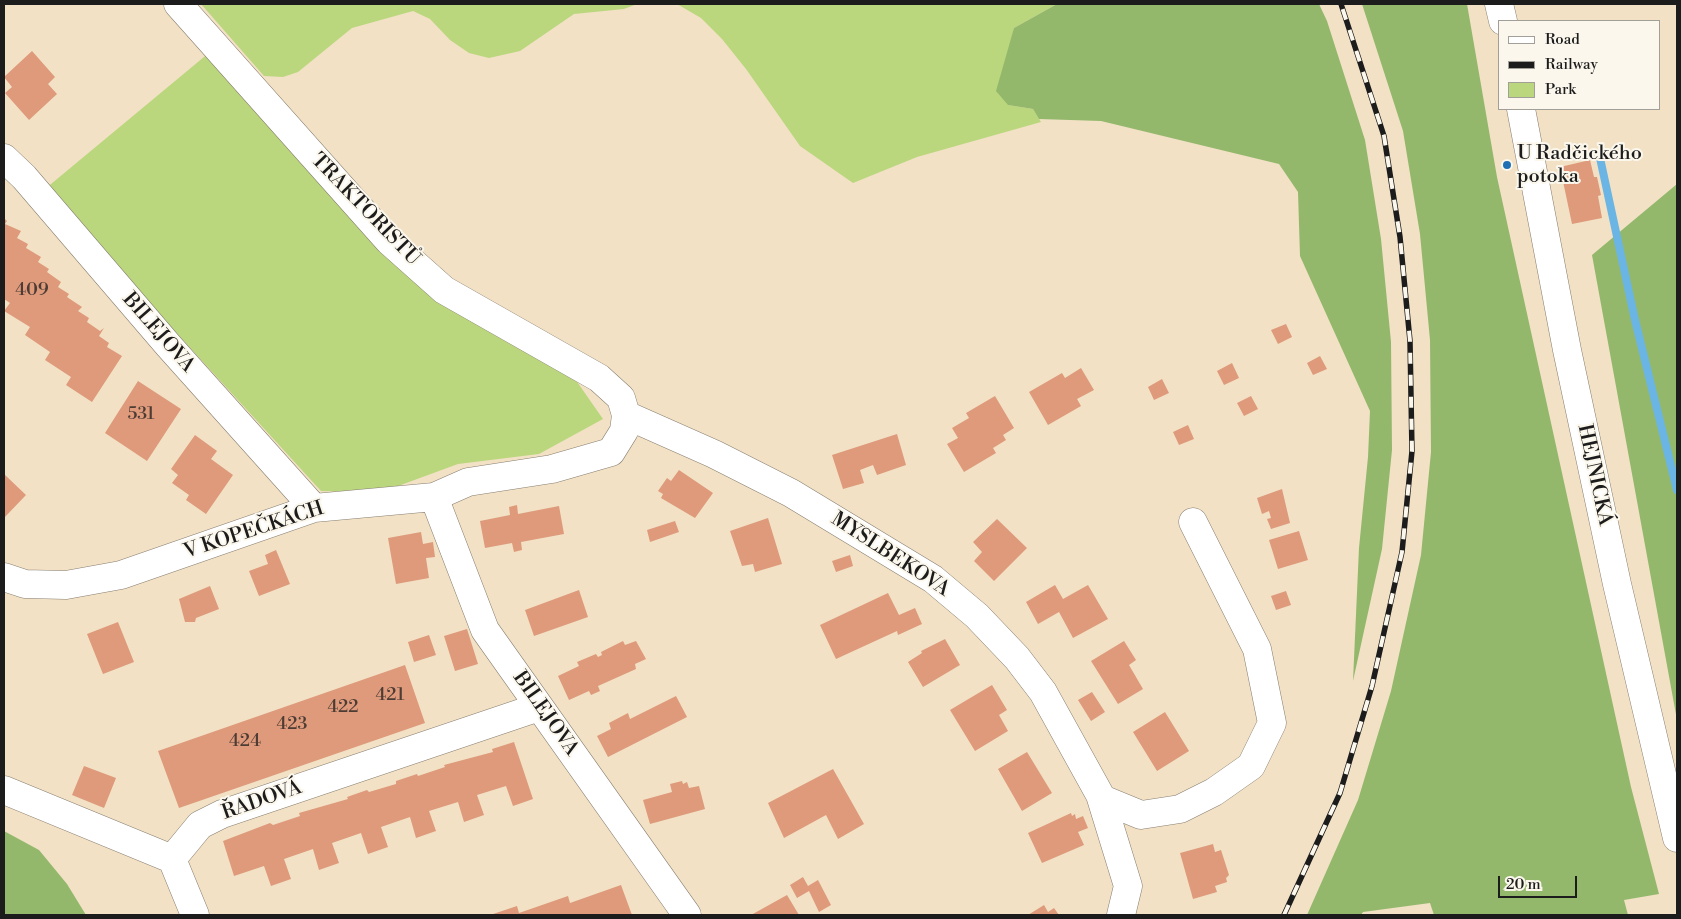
<!DOCTYPE html>
<html>
<head>
<meta charset="utf-8">
<style>
	body { margin:0 }
	#map { position:relative; width:1681px; height:919px; overflow:hidden; background:#f2e1c5; font-family:"Libre Bodoni",serif }
	canvas { display:block }
	.frame { position:absolute; inset:0; border:5px solid #1c1c1c; pointer-events:none }
	.legend { position:absolute; left:1498px; top:20px; width:162px; height:90px; box-sizing:border-box; background:#fbf7ec; border:1px solid #a29f99; margin:0; padding:6px 9px; list-style:none; font-size:15px; color:#1c1c1c }
	.legend li { display:flex; align-items:center; gap:10px; height:25px }
	.legend b { width:25px; border:1px solid #a29f99 }
	.scale { position:absolute; left:1498px; top:876px; width:79px; height:22px; box-sizing:border-box; border:2px solid #1c1c1c; border-top:0; padding-left:6px; font-size:15px; line-height:18px; white-space:nowrap; color:#1c1c1c; -webkit-text-stroke:4px #fbf7ec; paint-order:stroke }
</style>
</head>
<body>
<div id="map">
<canvas width="1681" height="919"></canvas>
<div class="frame"></div>
<ul class="legend">
<li><b style="height:6px;background:#fff"></b>Road</li>
<li><b style="height:6px;background:#1c1c1c"></b>Railway</li>
<li><b style="height:14px;background:#bad77d"></b>Park</li>
</ul>
<div class="scale">20 m</div>
</div>
<script>
const context = document.querySelector('canvas').getContext('2d');
context.lineJoin = 'round';
function paint(path, color) {
  context.fillStyle = color;
  context.fill(path, 'evenodd');
}
function shape(rows) {
  const path = new Path2D();
  for (const r of rows) {
    path.moveTo(r[0], r[1]);
    for (let i = 2; i < r.length; i += 2) path.lineTo(r[i], r[i + 1]);
  }
  return path;
}
function strokePath(path, color, width, dash) {
  context.strokeStyle = color;
  context.lineWidth = width;
  context.lineCap = dash ? 'butt' : 'round';
  context.setLineDash(dash || []);
  context.stroke(path);
}
function write(font, color, halo, rows, align = 'center') {
  context.font = font + ' "Libre Bodoni",serif';
  context.lineWidth = 4;
  context.setLineDash([]);
  context.textBaseline = 'middle';
  context.strokeStyle = halo;
  context.fillStyle = color;
  for (const [text, x, y, turn = 0] of rows) {
    context.save();
    context.translate(x, y);
    context.rotate((+turn || 0) * Math.PI / 180);
    context.textAlign = isNaN(turn) ? turn : align;
    if (halo) context.strokeText(text, 0, 0);
    context.fillText(text, 0, 0);
    context.restore();
  }
}
const green = shape([
	[201,4,637,4,624,9,574,14,520,51,489,58,469,53,450,40,430,19,413,11,352,28,298,72,283,77,264,76],
	[677,4,1057,4,1014,28,1008,105,1033,109,1041,122,917,157,853,183,800,146,746,69,722,39,701,18],
	[216,47,445,298,566,366,603,419,539,454,458,464,379,493,321,491,45,189]
]);
const forest = shape([
	[1057,4,1319,4,1327,21,1365,140,1381,239,1391,342,1392,450,1382,549,1353,681,1359,548,1368,457,1370,411,1300,256,1298,192,1279,164,1101,121,1039,119,1033,109,1008,105,996,91,1014,28],
	[1362,4,1467,4,1497,177,1631,787,1659,894,1624,900,1628,915,1434,915,1430,903,1363,912,1361,915,1307,915,1358,800,1391,691,1421,555,1431,452,1430,340,1420,234,1403,131],
	[1677,184,1677,720,1592,255],
	[4,831,39,850,67,884,86,915,4,915]
]);
const stream = shape([
	[1600,158,1635,320,1677,490]
]);
const building = shape([
	[32,51,55,77,48,84,57,94,29,120,5,93,12,87,4,77],
	[1590,160,1594,177,1597,177,1601,195,1598,196,1602,218,1572,224,1560,167],
	[4,218,7,221,5,224,21,231,17,238,28,244,26,248,41,257,38,262,49,269,47,272,61,282,58,287,69,294,67,297,82,307,78,311,89,318,87,322,100,331,104,328,99,336,109,343,107,347,122,356,92,402,66,385,71,377,45,360,50,352,25,335,30,327,4,311,10,303,4,299],
	[1286,324,1292,337,1278,344,1271,330],
	[1320,356,1327,369,1313,375,1307,363],
	[1232,363,1239,378,1224,385,1217,371],
	[1081,368,1094,390,1077,399,1081,406,1048,425,1029,392,1062,373,1065,378],
	[1162,379,1169,393,1154,400,1148,387],
	[138,381,181,409,147,461,105,433],
	[995,396,1014,428,1003,435,1006,440,993,448,996,453,964,472,947,444,958,438,952,428,969,418,966,413],
	[1251,396,1258,409,1244,416,1237,403],
	[1188,425,1194,439,1179,445,1173,432],
	[897,434,906,465,877,475,873,465,860,470,864,483,843,489,832,455],
	[195,435,217,451,211,459,233,475,206,514,186,500,189,495,172,483,178,475,171,469],
	[679,470,713,493,695,518,661,498,663,494,658,491,667,478,671,481],
	[4,474,26,495,4,518],
	[1282,489,1290,523,1271,529,1267,519,1271,518,1269,511,1262,514,1257,498],
	[517,505,518,514,559,506,564,534,521,542,522,550,514,552,512,543,485,548,480,521,510,515,509,507],
	[768,518,782,564,755,572,753,564,742,566,730,531],
	[997,519,1027,548,994,581,974,561,982,552,973,542],
	[675,521,679,532,650,542,647,530],
	[1299,531,1308,560,1278,569,1269,540],
	[421,532,423,544,433,542,435,557,426,558,429,578,396,584,388,538],
	[276,550,290,584,259,596,249,571,268,564,265,555],
	[850,555,853,566,836,572,832,561],
	[1055,585,1063,599,1088,585,1108,619,1073,638,1059,612,1038,624,1026,602],
	[210,586,219,609,196,618,195,622,185,622,179,599],
	[579,590,588,617,534,636,525,610],
	[1286,591,1291,605,1276,610,1271,596],
	[888,593,899,615,915,608,922,624,898,635,897,631,836,659,820,625],
	[118,622,134,662,103,674,87,634],
	[467,629,478,664,455,671,444,636],
	[429,635,436,655,414,662,408,642],
	[945,639,960,665,923,687,908,662,922,653,921,651],
	[623,641,625,645,636,641,646,659,635,664,636,669,598,686,600,691,591,695,589,691,569,700,558,676,579,666,577,662,596,654,598,657,602,655,601,652],
	[1124,641,1136,660,1129,665,1143,689,1118,704,1091,661],
	[405,665,425,723,179,808,158,751],
	[992,685,1007,710,999,715,1008,731,975,751,950,710],
	[1092,692,1105,712,1091,721,1078,700],
	[676,696,687,717,608,757,597,736,611,729,609,723,628,713,630,719],
	[1165,712,1189,751,1157,771,1133,732],
	[514,742,533,799,513,806,506,786,477,795,484,815,464,822,458,802,429,811,436,831,416,838,410,817,381,827,388,847,368,854,361,833,332,843,339,863,319,870,313,849,284,859,291,879,271,886,264,866,234,876,223,841,270,823,273,825,300,816,299,813,348,799,347,797,367,790,369,792,396,784,396,781,417,774,418,776,445,767,444,765,493,752,492,749],
	[1027,752,1052,793,1022,811,998,769],
	[84,766,116,778,104,808,72,795],
	[833,769,864,824,838,839,826,815,784,838,768,803],
	[682,781,683,784,687,782,689,788,699,786,705,809,650,824,643,800,672,792,670,784],
	[1071,813,1072,816,1075,814,1076,819,1083,816,1088,828,1078,832,1084,845,1042,863,1028,833],
	[1213,844,1215,852,1221,850,1229,875,1226,878,1227,882,1215,886,1217,892,1193,899,1180,853],
	[803,877,808,886,818,880,831,905,819,912,809,891,797,898,790,885],
	[621,885,632,915,490,915,517,906,519,913,568,896,570,903],
	[787,895,799,915,751,915],
	[1044,905,1048,912,1054,908,1059,915,1028,915]
]);
const street = shape([
	[4,158,24,177,168,345,314,508],
	[626,415,714,454,791,493,933,579,977,616,1017,658,1043,692,1100,795,1128,886,1121,915],
	[434,497,485,630,687,915],
	[4,577,25,584,66,585,121,575,314,508,434,497,468,482,552,469,611,452,624,431,626,415,621,398,599,378,444,290,389,241,178,4],
	[4,790,172,859],
	[1102,799,1141,815,1180,809,1214,792,1251,766,1272,723,1257,649,1193,522],
	[172,859,200,825,222,814,539,707],
	[172,859,195,915]
]);
const secondary = shape([
	[1499,4,1503,21],
	[1521,109,1567,350,1617,584,1677,838]
]);
const rail = shape([
	[1284,915,1340,793,1372,686,1402,552,1412,451,1410,341,1400,237,1384,136,1341,4]
]);
const markers = [
	[1507,165,5,"#1f6fb2"]
];
const numberNames = [
	["409",32,291],
	["531",141,415],
	["421",390,696],
	["422",343,708],
	["423",292,725],
	["424",245,742]
];
const poiNames = [
	["U Radčického",1517,154],
	["potoka",1517,177]
];
const streetNames = [
	["TRAKTORISTŮ",365,210,46],
	["BILEJOVA",158,333,49],
	["HEJNICKÁ",1594,475,78],
	["V KOPEČKÁCH",254,531,-18],
	["MYSLBEKOVA",890,555,33],
	["BILEJOVA",545,714,55],
	["ŘADOVÁ",262,801,-19]
];
paint(green, '#bad77d');
paint(forest, '#93b86c');
strokePath(stream, '#6ab5e3', 8);
paint(building, '#de9a7b');
strokePath(street, '#877e70', 29);
strokePath(secondary, '#877e70', 29);
strokePath(street, '#fff', 28);
strokePath(secondary, '#fff', 28);
strokePath(rail, '#1c1c1c', 5.5);
strokePath(rail, '#fbf7ec', 4, [11]);
for (const [x, y, r, color] of markers) {
  const dot = new Path2D();
  dot.arc(x, y, r, 0, 2 * Math.PI);
  context.fillStyle = color;
  context.fill(dot);
  strokePath(dot, '#fbf7ec', 2);
}
write('18px', '#4c3c34', null, numberNames);
write('20px', '#1c1c1c', '#fbf7ec', poiNames, 'left');
write('20px', '#1c1c1c', '#fbf7ec', streetNames);
</script>
</body>
</html>
